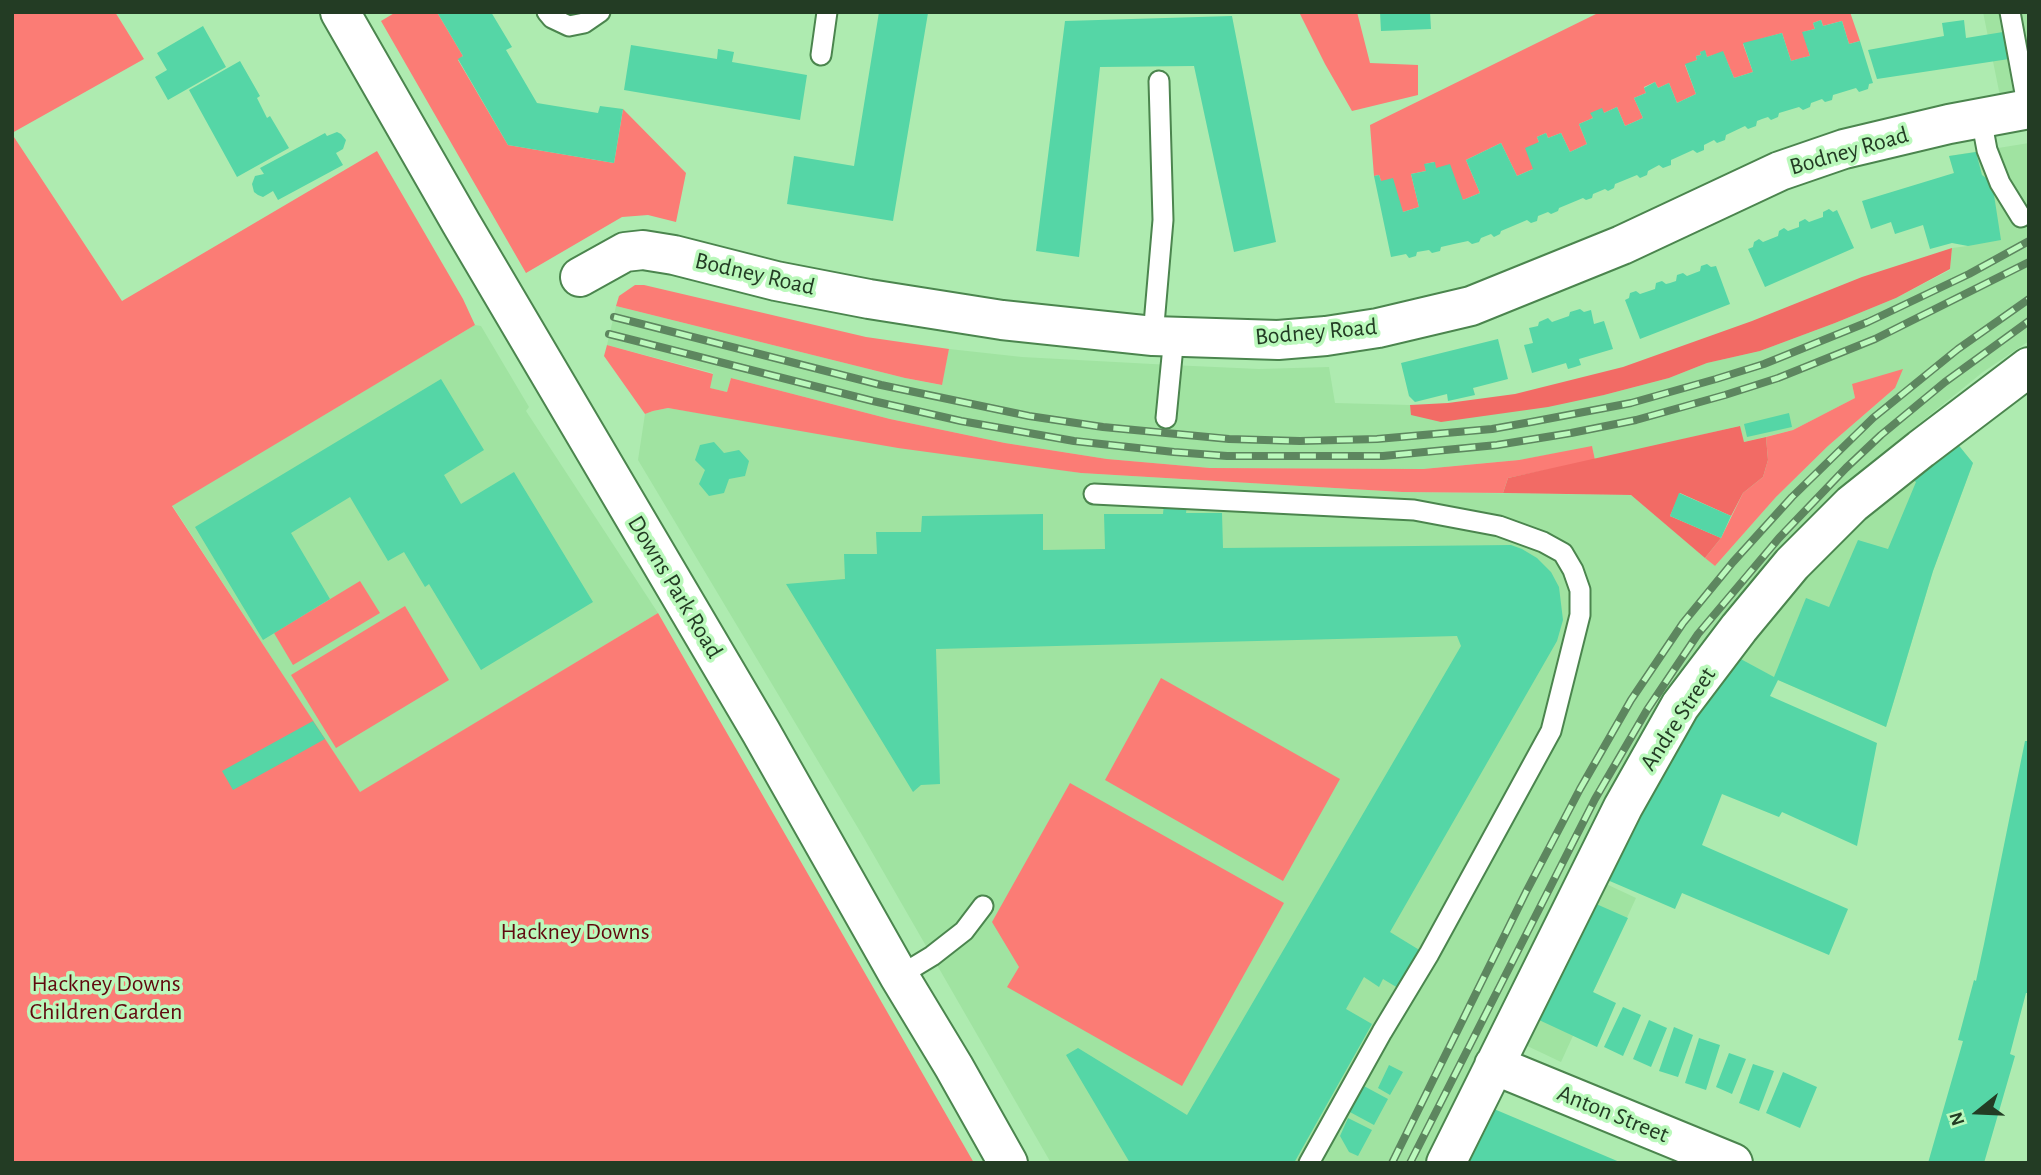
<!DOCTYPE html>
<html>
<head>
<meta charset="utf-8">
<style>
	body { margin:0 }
	#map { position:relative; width:2041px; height:1175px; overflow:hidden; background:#aeebb0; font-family:"Alegreya Sans",sans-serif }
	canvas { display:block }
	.frame { position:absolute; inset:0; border:14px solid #233c24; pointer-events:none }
	.north { position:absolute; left:1943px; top:1077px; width:70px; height:70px; -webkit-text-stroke:5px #bbf9bc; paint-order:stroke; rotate:252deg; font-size:19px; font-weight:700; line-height:28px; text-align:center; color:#233c24 }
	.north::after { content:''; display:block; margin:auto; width:24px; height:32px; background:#233c24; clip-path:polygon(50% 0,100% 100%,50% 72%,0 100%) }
</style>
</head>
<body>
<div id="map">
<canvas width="2041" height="1175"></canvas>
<div class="frame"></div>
<div class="north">N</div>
</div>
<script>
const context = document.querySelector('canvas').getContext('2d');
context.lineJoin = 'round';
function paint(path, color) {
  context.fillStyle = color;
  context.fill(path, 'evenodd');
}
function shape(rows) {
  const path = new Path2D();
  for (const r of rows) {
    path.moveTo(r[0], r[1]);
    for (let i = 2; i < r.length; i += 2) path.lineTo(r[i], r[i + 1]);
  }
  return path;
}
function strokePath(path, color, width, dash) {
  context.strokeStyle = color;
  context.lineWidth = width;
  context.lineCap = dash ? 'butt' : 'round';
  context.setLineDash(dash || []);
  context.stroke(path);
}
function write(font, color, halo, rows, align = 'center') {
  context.font = font + ' "Alegreya Sans",sans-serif';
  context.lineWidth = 7;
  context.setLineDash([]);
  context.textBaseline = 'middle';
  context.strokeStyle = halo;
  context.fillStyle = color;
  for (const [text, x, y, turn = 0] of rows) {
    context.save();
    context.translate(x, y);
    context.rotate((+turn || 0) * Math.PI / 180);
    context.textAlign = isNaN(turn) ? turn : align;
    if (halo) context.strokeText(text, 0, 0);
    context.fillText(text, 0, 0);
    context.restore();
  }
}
const built = shape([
	[1983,12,2029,12,2029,88,2000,96],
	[2029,143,2029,341,1983,372,1910,431,1781,554,1554,907,1425,1163,1051,1163,861,833,638,460,645,414,653,411,668,408,1081,473,1402,492,1631,495,1715,566,1776,497,1828,446,1895,388,1852,384,1855,398,1793,430,1744,442,1739,426,1595,460,1592,447,1519,460,1423,469,1210,468,1107,459,1005,443,890,419,731,378,727,392,709,388,713,373,607,345,616,306,905,378,941,385,949,349,1022,357,1171,365,1259,369,1329,367,1335,403,1410,405,1412,415,1604,395,1669,378,1707,363,1760,351,1835,323,1896,298,1950,270,1952,248,1968,246,1964,210,1949,156],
	[475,325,481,326,529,407,526,411,658,613,360,793,172,505],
	[1956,442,1973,463,1933,571,1886,727,1778,680,1739,658,1753,637,1859,519],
	[1604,883,1636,898,1561,1062,1521,1043]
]);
const green = shape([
	[12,12,115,12,144,59,12,133],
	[396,12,437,12,463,56,458,60,508,145,614,163,623,109,686,173,676,222,648,215,622,217,526,273,381,21],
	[1299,12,1357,12,1370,63,1418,65,1418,95,1352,111,1325,64],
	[1600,12,1850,12,1860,41,1849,44,1842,21,1823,26,1821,20,1813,23,1815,29,1803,32,1810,56,1791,61,1782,33,1743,44,1753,72,1734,78,1723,52,1707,57,1705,51,1700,52,1701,55,1696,56,1697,60,1685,65,1696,94,1677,103,1669,83,1658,88,1655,82,1644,87,1646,93,1634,98,1643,118,1625,126,1617,107,1604,113,1591,113,1593,118,1579,124,1587,144,1570,152,1561,133,1548,138,1546,133,1537,137,1539,142,1533,169,1517,176,1501,143,1466,160,1480,193,1463,200,1436,168,1434,162,1425,164,1426,171,1411,174,1419,207,1403,212,1381,181,1379,175,1374,176,1370,125],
	[12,134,122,301,377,151,463,299,475,325,172,506,360,792,658,613,974,1163,12,1163],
	[635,285,644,285,866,337,949,349,942,385,905,378,616,306,619,296],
	[607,345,713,374,710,388,727,392,731,378,890,419,1005,443,1107,459,1210,468,1423,469,1519,460,1592,446,1595,460,1508,478,1503,493,1402,492,1081,473,898,448,668,408,653,411,645,414,604,356],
	[1903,369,1895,388,1828,446,1776,497,1715,566,1705,558,1721,538,1743,493,1763,477,1768,460,1766,437,1793,430,1855,398,1852,384],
	[360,581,380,613,293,665,274,633],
	[405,606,449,680,336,748,291,675],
	[1161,678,1340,779,1283,881,1105,780],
	[1070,783,1284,903,1182,1086,1007,987,1019,967,992,922]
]);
const forest = shape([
	[1952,248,1950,269,1896,298,1835,323,1760,351,1707,363,1669,378,1604,395,1548,407,1441,422,1411,415,1410,405,1448,403,1515,394,1623,367,1752,321,1862,277],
	[1740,426,1744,442,1766,437,1768,460,1763,477,1743,493,1731,516,1680,493,1670,516,1721,538,1705,558,1631,495,1503,493,1508,478]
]);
const building = shape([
	[437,12,491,12,512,47,506,50,537,103,598,113,600,106,623,109,614,163,508,145,458,59,463,56],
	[879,12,928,13,893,221,787,204,794,156,854,166],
	[1380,12,1430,12,1431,29,1381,31],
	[1232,16,1276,242,1234,252,1194,66,1100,67,1079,257,1036,251,1065,21],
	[1821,20,1823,26,1842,21,1849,44,1860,41,1873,83,1869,84,1868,89,1859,92,1856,88,1833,95,1832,100,1825,102,1822,99,1811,103,1810,107,1803,110,1799,107,1779,113,1778,117,1771,120,1768,117,1762,119,1757,121,1756,126,1748,129,1745,126,1726,135,1725,140,1717,143,1714,140,1704,145,1704,150,1697,153,1693,150,1671,160,1671,165,1663,168,1659,165,1648,171,1647,175,1640,178,1637,175,1615,184,1614,188,1608,191,1605,189,1593,194,1592,198,1586,200,1583,198,1559,208,1558,211,1551,214,1548,212,1538,216,1537,221,1531,223,1527,220,1501,231,1500,234,1494,237,1491,234,1481,238,1479,242,1472,244,1468,241,1454,244,1441,247,1440,251,1432,253,1429,250,1417,252,1416,256,1409,258,1406,254,1391,257,1374,176,1379,175,1381,181,1393,178,1403,212,1419,207,1411,174,1426,171,1424,164,1435,162,1436,168,1450,164,1463,200,1480,193,1466,160,1501,143,1517,176,1533,169,1525,148,1539,142,1537,137,1546,133,1548,138,1561,133,1570,152,1587,144,1579,124,1593,118,1590,113,1602,108,1604,113,1617,107,1625,126,1643,118,1634,98,1646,93,1644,88,1655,82,1658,88,1669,83,1677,103,1696,94,1685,64,1697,60,1696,56,1701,55,1700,52,1705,50,1707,57,1723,51,1734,78,1753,72,1743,43,1782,33,1791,61,1801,58,1810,56,1802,32,1815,29,1813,23],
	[1964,20,1966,38,2003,32,2009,59,1877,79,1868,50,1944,36,1942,23],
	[203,26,226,67,168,100,155,77,167,70,157,53],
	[631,45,717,59,718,49,734,52,732,62,807,75,800,120,624,90],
	[240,61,260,96,257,98,267,118,270,116,289,148,237,177,189,90],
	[337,132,341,134,346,140,343,149,336,153,343,165,278,200,273,191,263,197,258,195,254,192,252,184,255,176,264,174,260,168,325,133,327,136],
	[1976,152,1982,175,1992,182,2001,240,1968,246,1952,243,1930,249,1923,225,1895,234,1891,222,1871,229,1862,201,1954,173,1949,156],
	[1829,209,1833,212,1837,210,1854,248,1765,287,1748,249,1753,247,1754,242,1759,239,1763,242,1778,236,1779,231,1784,228,1788,231,1799,227,1799,222,1805,219,1809,222,1823,217,1823,212],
	[1707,264,1711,267,1716,266,1730,304,1640,339,1625,300,1629,298,1630,293,1636,291,1640,294,1655,289,1656,283,1662,281,1666,284,1670,283,1676,281,1677,275,1683,273,1687,276,1700,271,1701,266],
	[1580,309,1584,312,1591,310,1594,324,1604,321,1613,349,1579,359,1581,365,1575,367,1568,369,1566,363,1532,373,1524,345,1533,343,1529,328,1538,326,1539,322,1548,318,1552,322,1569,316,1570,312],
	[1498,339,1508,379,1473,388,1475,395,1448,401,1447,394,1415,402,1409,396,1401,363],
	[441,379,484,450,444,475,461,504,514,472,593,602,481,670,429,584,425,587,404,552,388,561,350,497,291,533,330,599,263,640,195,527],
	[1789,413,1792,427,1747,437,1744,424],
	[714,442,724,453,739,450,749,461,745,476,729,479,724,493,709,496,699,484,705,470,695,460,700,445],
	[1956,442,1973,463,1933,571,1886,727,1778,680,1770,696,1877,743,1857,846,1782,812,1779,817,1722,794,1702,845,1848,909,1829,955,1682,893,1675,909,1605,879,1689,721,1739,658,1774,677,1806,598,1829,607,1858,540,1888,549,1916,482,1910,478],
	[1679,493,1731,516,1721,538,1670,516],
	[1164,503,1187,505,1186,513,1222,513,1223,548,1511,545,1522,549,1537,558,1551,572,1559,587,1563,620,1557,641,1390,932,1421,951,1398,988,1383,979,1379,987,1364,977,1346,1009,1372,1024,1294,1163,1130,1163,1066,1055,1078,1048,1187,1115,1461,646,1457,636,936,649,940,784,921,785,913,792,786,584,845,579,844,554,877,554,876,532,921,532,922,516,1043,514,1043,550,1105,549,1104,514,1163,514],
	[313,721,325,739,233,790,222,771],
	[2025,741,2029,741,2029,993,2026,993,2010,1054,2015,1056,1984,1163,1928,1163,1963,1041,1958,1040,1974,980,1976,981,1984,944],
	[1594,903,1628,918,1593,992,1616,1003,1597,1047,1539,1020],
	[1623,1007,1641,1015,1623,1056,1604,1047],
	[1649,1020,1667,1028,1651,1067,1633,1059],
	[1674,1027,1693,1035,1678,1077,1659,1071],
	[1699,1038,1720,1045,1706,1090,1685,1083],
	[1729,1053,1746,1059,1732,1094,1716,1087],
	[1753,1064,1774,1071,1759,1111,1739,1103],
	[1389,1065,1403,1072,1390,1095,1378,1088],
	[1783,1072,1817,1087,1800,1128,1766,1113],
	[1362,1085,1388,1099,1374,1125,1348,1111],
	[1494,1109,1622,1163,1468,1163,1481,1132,1484,1133],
	[1348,1118,1372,1130,1358,1156,1349,1152,1340,1136]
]);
const service = shape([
	[547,12,552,18,569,26,584,23,600,12],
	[2010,12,2028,109],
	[821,55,827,12],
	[1981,118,1987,150,2000,183,2021,217],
	[1153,336,1163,220,1159,81],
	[1166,418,1174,336],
	[1094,494,1414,510,1499,526,1543,542,1563,553,1573,570,1580,590,1580,615,1551,731,1429,954,1382,1032,1309,1163],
	[899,976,932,956,964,931,983,906]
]);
const minor = shape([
	[340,12,461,223,761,732,899,976,954,1067,1008,1163],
	[580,277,625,252,643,250,674,255,776,281,869,299,1002,320,1153,336,1278,340,1326,336,1378,328,1471,306,1622,245,1780,171,1844,149,1949,124,2029,109],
	[1494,1065,1733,1163],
	[1446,1163,1623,807,1680,706,1739,628,1792,564,1852,504,1921,449,2029,367]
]);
const rail = shape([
	[614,317,881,385,1029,416,1103,427,1229,439,1300,441,1377,439,1492,429,1531,422,1631,403,1716,379,1764,364,1868,322,1969,274,2029,241],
	[609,334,873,401,961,421,1074,441,1174,452,1227,456,1383,456,1497,445,1571,433,1636,420,1725,395,1778,378,1875,339,2029,262],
	[1392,1163,1526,892,1580,789,1631,700,1683,623,1733,562,1792,497,1873,418,1958,349,2029,299],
	[1410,1163,1595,799,1647,710,1698,634,1779,538,1846,468,1881,435,1945,382,2029,321]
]);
const streetNames = [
	["Bodney Road",1849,151,-16],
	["Bodney Road",755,274,13],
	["Bodney Road",1316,332,-5],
	["Downs Park Road",675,587,59],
	["Andre Street",1678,719,-57],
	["Anton Street",1613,1114,22]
];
const parkNames = [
	["Hackney Downs",575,932],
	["Hackney Downs",106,984],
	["Children Garden",106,1012]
];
paint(built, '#a0e3a1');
paint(green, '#fb7c75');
paint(forest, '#f26b65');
paint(building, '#55d6a6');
strokePath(service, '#4b854e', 23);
strokePath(minor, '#4b854e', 42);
strokePath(service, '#fff', 19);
strokePath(minor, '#fff', 38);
strokePath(rail, '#5d865f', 8);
strokePath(rail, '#bbf9bc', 5, [16]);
write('24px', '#233c24', '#bbf9bc', streetNames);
write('24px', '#60080e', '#bbf9bc', parkNames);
</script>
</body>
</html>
